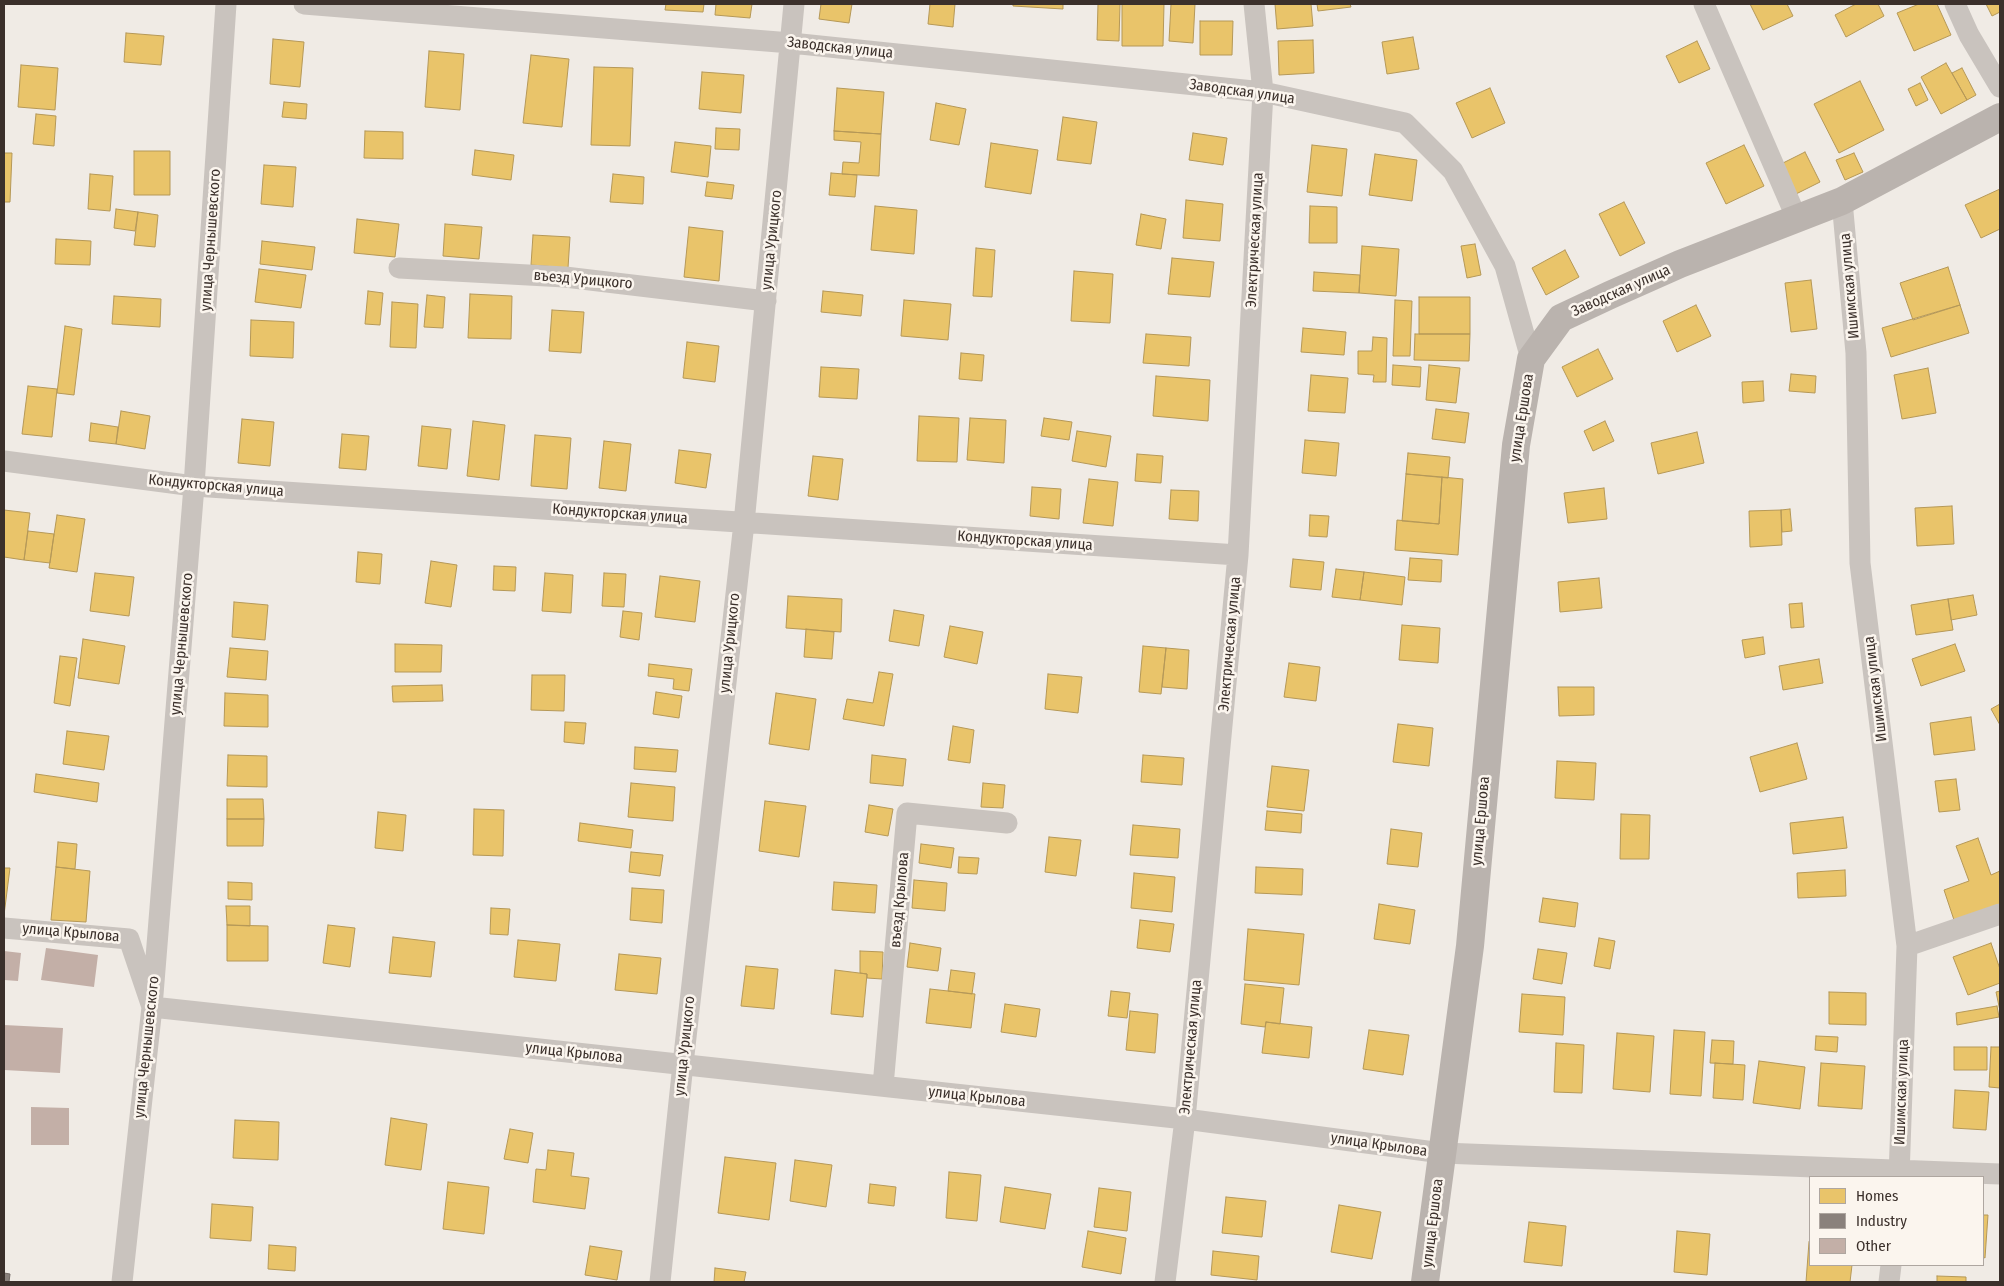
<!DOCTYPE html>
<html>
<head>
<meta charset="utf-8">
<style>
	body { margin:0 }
	#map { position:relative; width:2004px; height:1286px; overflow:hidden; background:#f0ebe5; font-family:"Fira Sans Condensed",sans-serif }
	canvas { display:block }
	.frame { position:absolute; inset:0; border:5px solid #3b302b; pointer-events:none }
	.legend { position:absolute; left:1809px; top:1176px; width:175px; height:90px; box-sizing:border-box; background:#fbf5ee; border:1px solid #aea6a0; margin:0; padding:6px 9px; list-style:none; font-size:15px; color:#3b302b }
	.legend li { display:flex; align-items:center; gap:10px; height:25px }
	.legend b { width:25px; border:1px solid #aea6a0 }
</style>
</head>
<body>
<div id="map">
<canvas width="2004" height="1286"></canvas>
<div class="frame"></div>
<ul class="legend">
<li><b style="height:14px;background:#e9c46a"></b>Homes</li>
<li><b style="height:14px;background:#8a817c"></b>Industry</li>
<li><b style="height:14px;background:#c3afa7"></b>Other</li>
</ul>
</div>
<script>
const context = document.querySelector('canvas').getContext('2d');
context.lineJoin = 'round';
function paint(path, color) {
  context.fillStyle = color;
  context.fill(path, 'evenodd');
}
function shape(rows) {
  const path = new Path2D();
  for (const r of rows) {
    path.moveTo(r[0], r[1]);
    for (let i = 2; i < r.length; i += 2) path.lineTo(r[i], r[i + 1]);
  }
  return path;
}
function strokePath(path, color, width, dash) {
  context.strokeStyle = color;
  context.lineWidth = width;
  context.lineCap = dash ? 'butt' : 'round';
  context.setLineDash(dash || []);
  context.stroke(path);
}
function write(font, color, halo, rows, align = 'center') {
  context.font = font + ' "Fira Sans Condensed",sans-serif';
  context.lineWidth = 5;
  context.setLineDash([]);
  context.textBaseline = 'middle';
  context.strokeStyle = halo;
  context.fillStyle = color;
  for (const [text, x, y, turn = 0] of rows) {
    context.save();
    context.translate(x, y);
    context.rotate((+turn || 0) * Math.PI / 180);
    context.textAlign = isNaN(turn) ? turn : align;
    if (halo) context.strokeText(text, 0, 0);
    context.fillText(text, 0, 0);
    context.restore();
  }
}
const homes = shape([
	[666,4,704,4,703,12,665,10,666,4],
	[716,4,752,4,750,18,715,15,716,4],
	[821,4,852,4,849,23,819,19,821,4],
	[930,4,955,4,953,27,928,24,930,4],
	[1013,4,1063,4,1063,9,1013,6,1013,4],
	[1098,4,1120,4,1119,41,1097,40,1098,4],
	[1122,4,1164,4,1163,46,1122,46,1122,4],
	[1171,4,1195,4,1193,43,1169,41,1171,4],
	[1275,4,1311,4,1313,26,1277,29,1275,4],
	[1317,4,1350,4,1351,7,1318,11,1317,4],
	[1750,4,1787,4,1793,16,1763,30,1750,4],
	[1856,4,1878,4,1884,16,1846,37,1835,15,1856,4],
	[1919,4,1937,4,1951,35,1914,51,1897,13,1919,4],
	[1986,4,2000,4,2000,12,1992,16,1986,4],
	[1200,21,1233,21,1232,55,1200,55,1200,21],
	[126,33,164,36,161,65,124,62,126,33],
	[1413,37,1419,69,1387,74,1382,42,1413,37],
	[273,39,304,42,300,87,270,84,273,39],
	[1313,40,1314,73,1279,75,1278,41,1313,40],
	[1697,41,1710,69,1679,83,1666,56,1697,41],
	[429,51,464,54,460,110,425,107,429,51],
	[531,55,569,59,562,127,523,123,531,55],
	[1946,63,1967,100,1941,114,1921,77,1946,63],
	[21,65,58,68,55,110,18,107,21,65],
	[594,67,633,68,630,146,591,145,594,67],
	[1962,68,1976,95,1967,100,1952,73,1962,68],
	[702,72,744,75,741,113,699,109,702,72],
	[1860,81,1884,130,1839,153,1814,104,1860,81],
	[1920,83,1928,100,1916,106,1908,89,1920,83],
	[837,88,884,92,881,134,834,131,837,88],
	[1490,88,1505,123,1472,138,1456,103,1490,88],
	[284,102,307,104,306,119,282,117,284,102],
	[936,103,966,109,959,145,930,140,936,103],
	[36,114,56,116,54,146,33,144,36,114],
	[1063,117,1097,122,1091,164,1057,160,1063,117],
	[716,128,740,129,739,150,715,149,716,128],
	[365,131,403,132,403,159,364,158,365,131],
	[834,131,881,134,879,176,842,174,843,162,859,163,861,142,834,140,834,131],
	[1193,133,1227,138,1223,165,1189,160,1193,133],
	[675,142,711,146,708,177,671,172,675,142],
	[991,143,1038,150,1031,194,985,187,991,143],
	[1312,145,1347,149,1342,196,1307,192,1312,145],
	[1744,145,1764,186,1726,204,1706,163,1744,145],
	[475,150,514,155,511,180,472,175,475,150],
	[134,151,170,151,170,195,134,195,134,151],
	[1805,152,1820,182,1796,194,1781,164,1805,152],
	[4,153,12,153,10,202,4,202,4,153],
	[1854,153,1863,172,1845,180,1836,160,1854,153],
	[1375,154,1417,160,1412,201,1369,195,1375,154],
	[264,165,296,167,293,207,261,204,264,165],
	[831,173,857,175,855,197,829,195,831,173],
	[90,174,113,176,110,211,88,209,90,174],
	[613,174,644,177,643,204,610,202,613,174],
	[707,182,734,185,732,199,705,196,707,182],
	[2000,189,2000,229,1981,238,1965,205,2000,189],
	[1186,200,1223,204,1220,241,1183,238,1186,200],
	[1624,202,1645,243,1620,256,1599,214,1624,202],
	[875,206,917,210,914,254,871,250,875,206],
	[1310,206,1337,207,1337,243,1309,243,1310,206],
	[116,209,138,212,135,231,114,228,116,209],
	[138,212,158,215,155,247,134,245,138,212],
	[1141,214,1166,219,1161,249,1136,245,1141,214],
	[357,219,399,224,395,257,354,253,357,219],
	[445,224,482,227,479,259,443,256,445,224],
	[689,227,723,231,719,281,684,277,689,227],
	[533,235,570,237,568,268,531,265,533,235],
	[56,239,91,241,90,265,55,264,56,239],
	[262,241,315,247,312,270,260,264,262,241],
	[1475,244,1481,275,1467,278,1461,246,1475,244],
	[1362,246,1399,249,1396,296,1359,293,1362,246],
	[976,248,995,250,992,297,973,296,976,248],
	[1565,250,1579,277,1546,295,1532,268,1565,250],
	[1172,258,1214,262,1210,297,1168,294,1172,258],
	[1948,267,1960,305,1913,320,1900,283,1948,267],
	[259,269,306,275,301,308,255,302,259,269],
	[1074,271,1113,274,1110,323,1071,321,1074,271],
	[1314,272,1360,275,1359,293,1313,291,1314,272],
	[1811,280,1817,329,1791,332,1785,283,1811,280],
	[368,291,383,293,380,325,365,324,368,291],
	[823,291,863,295,861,316,821,312,823,291],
	[470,294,512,296,511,339,468,338,470,294],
	[427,295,445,297,443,328,424,327,427,295],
	[114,296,161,299,160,327,112,324,114,296],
	[1419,297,1470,297,1470,334,1419,334,1419,297],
	[904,300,951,304,948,340,901,336,904,300],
	[1395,300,1412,301,1410,356,1393,356,1395,300],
	[392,302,418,304,416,348,390,347,392,302],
	[1696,305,1711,336,1677,352,1663,321,1696,305],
	[1960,305,1969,333,1891,357,1882,328,1960,305],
	[552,310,584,312,581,353,549,351,552,310],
	[251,320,294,322,293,358,250,356,251,320],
	[65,326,82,329,74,395,57,393,65,326],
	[1303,328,1346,332,1344,355,1301,352,1303,328],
	[1146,334,1191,337,1189,366,1143,363,1146,334],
	[1415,334,1470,334,1469,361,1414,360,1415,334],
	[1373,337,1387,338,1386,382,1373,382,1374,375,1358,374,1358,351,1372,351,1373,337],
	[687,342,719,346,715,382,683,378,687,342],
	[1598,349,1613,379,1577,397,1562,367,1598,349],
	[961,353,984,355,982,381,959,379,961,353],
	[1393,365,1421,367,1420,387,1392,385,1393,365],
	[1429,365,1460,368,1456,403,1426,400,1429,365],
	[821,367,859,369,857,399,819,397,821,367],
	[1928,368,1936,413,1902,419,1894,375,1928,368],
	[1791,374,1816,376,1815,393,1789,391,1791,374],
	[1311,375,1348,378,1345,413,1308,411,1311,375],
	[1156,376,1210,380,1208,421,1153,416,1156,376],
	[1763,381,1764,401,1743,403,1742,382,1763,381],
	[28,386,57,389,52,437,22,434,28,386],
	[1436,409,1469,413,1465,443,1432,439,1436,409],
	[121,411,150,416,145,449,116,444,121,411],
	[919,416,959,418,957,462,917,461,919,416],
	[970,418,1006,420,1004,463,967,460,970,418],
	[1044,418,1072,422,1069,440,1041,436,1044,418],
	[242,419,274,422,270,466,238,463,242,419],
	[473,421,505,425,499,480,467,476,473,421],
	[1605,421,1614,441,1593,451,1584,431,1605,421],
	[91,423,118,427,116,444,89,441,91,423],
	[422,426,451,429,447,469,418,466,422,426],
	[1077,431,1111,436,1106,467,1072,461,1077,431],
	[1697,432,1704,463,1658,474,1651,443,1697,432],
	[342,434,369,436,366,470,339,468,342,434],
	[535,435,571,438,567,489,531,486,535,435],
	[1305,440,1339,443,1336,476,1302,473,1305,440],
	[604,441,631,444,626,491,599,488,604,441],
	[679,450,711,454,706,488,675,483,679,450],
	[1408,453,1450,457,1448,478,1406,474,1408,453],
	[1137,454,1163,456,1161,483,1135,481,1137,454],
	[813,456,843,459,838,500,808,496,813,456],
	[1406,474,1442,477,1439,524,1402,521,1406,474],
	[1442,477,1463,479,1458,555,1395,550,1397,520,1439,524,1442,477],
	[1089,479,1118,482,1113,526,1083,523,1089,479],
	[1032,487,1061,489,1059,519,1030,516,1032,487],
	[1604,488,1607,519,1568,523,1564,493,1604,488],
	[1171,490,1199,491,1198,521,1169,519,1171,490],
	[1952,506,1954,544,1917,546,1915,508,1952,506],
	[1790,509,1792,531,1782,532,1781,510,1790,509],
	[4,510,30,513,24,560,4,557,4,510],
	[1781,510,1782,545,1750,547,1749,511,1781,510],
	[57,515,85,519,77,572,49,568,57,515],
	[1310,515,1329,516,1327,537,1309,536,1310,515],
	[28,531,54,534,50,563,24,560,28,531],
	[358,552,382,554,380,584,356,582,358,552],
	[1410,558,1442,560,1441,582,1408,580,1410,558],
	[1293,559,1324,562,1321,590,1290,587,1293,559],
	[431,561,457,565,451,607,425,603,431,561],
	[494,566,516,567,515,591,493,590,494,566],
	[1336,569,1364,572,1360,600,1332,597,1336,569],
	[1364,572,1405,577,1402,605,1360,600,1364,572],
	[95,573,134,577,129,616,90,611,95,573],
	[545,573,573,575,571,613,542,611,545,573],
	[604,573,626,574,624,607,602,606,604,573],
	[660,576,700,581,695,622,655,617,660,576],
	[1599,578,1602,608,1560,612,1558,582,1599,578],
	[1973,595,1977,615,1951,620,1948,599,1973,595],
	[788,596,842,599,841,632,786,628,788,596],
	[1948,599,1953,630,1916,635,1911,605,1948,599],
	[234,602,268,605,265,640,232,637,234,602],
	[1802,603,1804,627,1791,628,1789,604,1802,603],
	[894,610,924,615,919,646,889,641,894,610],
	[623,611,642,613,639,640,620,637,623,611],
	[1402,625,1440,628,1438,663,1399,660,1402,625],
	[950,626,983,632,977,664,944,657,950,626],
	[806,629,834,632,832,659,804,657,806,629],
	[1763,637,1765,654,1745,658,1742,640,1763,637],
	[83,639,125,646,119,684,78,678,83,639],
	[395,644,442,645,441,672,395,672,395,644],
	[1955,644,1965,671,1921,686,1912,659,1955,644],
	[1143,646,1166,648,1161,694,1139,692,1143,646],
	[230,648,268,651,266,680,227,677,230,648],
	[1166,648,1189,650,1187,689,1162,687,1166,648],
	[60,656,77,658,70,706,54,703,60,656],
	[1819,659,1823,683,1783,690,1779,666,1819,659],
	[1289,663,1320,667,1316,701,1284,697,1289,663],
	[649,664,692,669,689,691,673,689,674,679,648,676,649,664],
	[879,672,893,674,884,726,843,719,847,699,873,703,879,672],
	[1048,674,1082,677,1078,713,1045,709,1048,674],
	[532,675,565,675,564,711,531,710,532,675],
	[442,685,443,701,393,702,392,686,442,685],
	[1558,687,1594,687,1594,715,1559,716,1558,687],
	[656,692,682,696,679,718,653,714,656,692],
	[225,693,268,695,268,727,224,726,225,693],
	[776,693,816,699,809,750,769,744,776,693],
	[2000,704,2000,725,1991,709,2000,704],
	[1971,717,1975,750,1934,755,1930,723,1971,717],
	[565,722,586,723,584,744,564,742,565,722],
	[1398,724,1433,728,1429,766,1393,762,1398,724],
	[953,726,974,730,970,763,948,760,953,726],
	[67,731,109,736,104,770,63,764,67,731],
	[1797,743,1807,779,1760,792,1750,757,1797,743],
	[635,747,678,750,676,772,634,769,635,747],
	[228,755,267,756,267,787,227,786,228,755],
	[872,755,906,759,903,786,870,783,872,755],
	[1143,755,1184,758,1182,785,1141,782,1143,755],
	[1557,761,1596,763,1594,800,1555,798,1557,761],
	[1272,766,1309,770,1304,811,1267,807,1272,766],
	[36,774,99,783,97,802,34,792,36,774],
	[1956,779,1960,810,1939,812,1935,781,1956,779],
	[631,783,675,787,673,821,628,817,631,783],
	[983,783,1005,785,1003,808,981,807,983,783],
	[227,799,263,799,264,819,227,819,227,799],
	[765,801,806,806,799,857,759,851,765,801],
	[869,805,893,809,888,836,865,832,869,805],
	[474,809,504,810,503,856,473,855,474,809],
	[1267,811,1302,814,1301,833,1265,830,1267,811],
	[378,812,406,815,403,851,375,848,378,812],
	[1621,814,1650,815,1649,859,1620,859,1621,814],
	[1843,817,1847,848,1793,854,1790,823,1843,817],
	[227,819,264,819,263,846,227,846,227,819],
	[580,823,633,830,631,848,578,841,580,823],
	[1133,825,1180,829,1178,858,1130,855,1133,825],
	[1391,829,1422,833,1418,867,1387,864,1391,829],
	[1049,837,1081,840,1076,876,1045,872,1049,837],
	[1978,838,1991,875,2000,871,2000,904,1954,920,1944,890,1969,881,1956,846,1978,838],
	[58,842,77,844,75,869,56,867,58,842],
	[921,844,954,848,951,868,919,863,921,844],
	[631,852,663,855,660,876,629,872,631,852],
	[959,857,979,858,977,874,958,873,959,857],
	[56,867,90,871,86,922,51,920,56,867],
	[1256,867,1303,869,1302,895,1255,893,1256,867],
	[4,868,10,868,4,915,4,868],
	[1845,870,1846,896,1798,898,1797,873,1845,870],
	[1134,873,1175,877,1172,912,1131,908,1134,873],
	[914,880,947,883,945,911,912,908,914,880],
	[228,882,252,883,252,900,228,899,228,882],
	[834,882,877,885,875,913,832,910,834,882],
	[632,888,664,890,662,923,630,920,632,888],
	[1543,898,1578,903,1575,927,1539,922,1543,898],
	[1379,904,1415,910,1410,944,1374,939,1379,904],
	[226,906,250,906,250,926,227,925,226,906],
	[491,908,510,909,508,935,490,934,491,908],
	[1140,920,1174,924,1170,952,1137,948,1140,920],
	[227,925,268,926,268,961,227,961,227,925],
	[328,925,355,928,350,967,323,963,328,925],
	[1248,929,1304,934,1299,985,1244,980,1248,929],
	[393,937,435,942,431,977,389,973,393,937],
	[1599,938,1615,941,1610,969,1594,966,1599,938],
	[518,940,560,944,556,981,514,977,518,940],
	[910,943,941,948,938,971,907,967,910,943],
	[1991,943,2000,969,2000,983,1968,995,1953,957,1991,943],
	[1538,949,1567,953,1562,984,1533,979,1538,949],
	[860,951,883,952,882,979,867,978,867,974,860,973,860,951],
	[619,954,661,958,657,994,615,990,619,954],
	[746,966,778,969,774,1009,741,1006,746,966],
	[835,970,867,974,863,1017,831,1014,835,970],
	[951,970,975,973,972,994,948,991,951,970],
	[1245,984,1284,988,1280,1024,1266,1022,1265,1027,1241,1024,1245,984],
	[930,989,975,994,971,1028,926,1023,930,989],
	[1111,991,1130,993,1127,1018,1108,1016,1111,991],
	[2000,991,2000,1011,1996,992,2000,991],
	[1829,992,1866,993,1866,1025,1829,1024,1829,992],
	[1522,994,1565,997,1563,1035,1519,1032,1522,994],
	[1005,1004,1040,1009,1036,1037,1001,1032,1005,1004],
	[1997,1006,1999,1017,1957,1025,1956,1013,1997,1006],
	[1130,1011,1158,1014,1155,1053,1126,1050,1130,1011],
	[1266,1022,1312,1027,1309,1058,1262,1053,1266,1022],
	[1369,1030,1409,1035,1403,1075,1363,1069,1369,1030],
	[1674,1030,1705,1032,1701,1096,1670,1094,1674,1030],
	[1617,1033,1654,1036,1650,1092,1613,1089,1617,1033],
	[1816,1036,1838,1037,1837,1052,1815,1050,1816,1036],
	[1712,1040,1734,1041,1733,1064,1710,1063,1712,1040],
	[1556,1043,1584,1045,1582,1093,1554,1092,1556,1043],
	[1954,1047,1987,1047,1987,1070,1954,1070,1954,1047],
	[1991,1047,2000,1047,2000,1088,1989,1087,1991,1047],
	[1759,1061,1805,1067,1800,1109,1753,1103,1759,1061],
	[1715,1063,1745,1065,1743,1100,1713,1098,1715,1063],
	[1821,1063,1865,1066,1862,1109,1818,1106,1821,1063],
	[1955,1090,1989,1092,1986,1130,1953,1128,1955,1090],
	[391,1118,427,1124,421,1170,385,1165,391,1118],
	[235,1120,279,1122,278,1160,233,1158,235,1120],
	[510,1129,533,1133,528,1163,504,1159,510,1129],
	[548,1150,574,1153,571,1176,589,1178,585,1209,533,1202,536,1169,546,1170,548,1150],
	[725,1157,776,1163,769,1220,718,1213,725,1157],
	[795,1160,832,1165,826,1207,790,1201,795,1160],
	[949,1172,981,1175,977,1221,946,1218,949,1172],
	[448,1182,489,1187,484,1234,443,1229,448,1182],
	[870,1184,896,1187,894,1206,868,1203,870,1184],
	[1005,1187,1051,1194,1045,1229,1000,1222,1005,1187],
	[1099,1188,1131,1192,1127,1231,1094,1227,1099,1188],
	[1226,1197,1266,1201,1262,1237,1222,1233,1226,1197],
	[212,1204,253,1207,251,1241,210,1238,212,1204],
	[1339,1205,1381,1212,1372,1259,1331,1252,1339,1205],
	[1983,1215,1988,1215,1985,1258,1983,1257,1983,1215],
	[1529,1222,1566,1226,1562,1266,1524,1262,1529,1222],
	[1088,1231,1126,1238,1121,1274,1082,1267,1088,1231],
	[1677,1231,1710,1234,1707,1275,1674,1272,1677,1231],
	[1809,1242,1810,1243,1810,1265,1852,1265,1850,1282,1806,1282,1809,1242],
	[269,1245,296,1247,295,1271,268,1269,269,1245],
	[590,1246,622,1251,617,1280,585,1275,590,1246],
	[1213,1251,1259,1256,1257,1280,1211,1275,1213,1251],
	[715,1268,746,1272,744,1282,714,1282,715,1268],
	[1937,1276,1966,1277,1966,1282,1937,1282,1937,1276]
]);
const industry = shape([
	[4,1273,10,1274,9,1282,4,1282,4,1273]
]);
const building = shape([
	[46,948,98,955,94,987,41,980],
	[4,951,21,953,18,981,4,980],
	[4,1025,63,1028,60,1073,4,1070],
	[31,1107,69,1108,69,1145,31,1145]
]);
const street = shape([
	[304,4,791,43,1263,92,1405,123,1453,171,1505,266,1531,359],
	[1704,4,1797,219],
	[1955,4,1969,35,2000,87],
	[1842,201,1856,353,1860,563,1907,946,1899,1177],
	[399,268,565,277,766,301],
	[4,461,194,486,1238,555],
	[4,928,129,939,152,1007,1185,1119,1442,1153,2000,1174],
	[1907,946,2000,914],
	[883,1086,907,813,1007,823],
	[122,1282,152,1007,194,486,226,4],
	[660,1282,683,1064,744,523,794,4],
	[1165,1282,1185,1119,1238,555,1263,92,1254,4],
	[1889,1282,1891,1265]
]);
const secondary = shape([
	[1425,1282,1470,946,1516,445,1531,359,1561,318,1610,295,1680,264,1842,201,2000,117]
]);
const streetNames = [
	["Заводская улица",840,48,6],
	["Заводская улица",1242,92,8],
	["улица Чернышевского",211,240,-86],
	["улица Урицкого",772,240,-84],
	["Электрическая улица",1255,240,-87],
	["въезд Урицкого",583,280,5],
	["Ишимская улица",1850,286,-95],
	["Заводская улица",1621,291,-24],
	["улица Ершова",1522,418,-81],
	["Кондукторская улица",216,486,5],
	["Кондукторская улица",620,514,4],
	["Кондукторская улица",1025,541,4],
	["улица Урицкого",730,643,-84],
	["улица Чернышевского",182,644,-85],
	["Электрическая улица",1230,644,-85],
	["Ишимская улица",1876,689,-97],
	["улица Ершова",1481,821,-85],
	["въезд Крылова",900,900,-85],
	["улица Крылова",71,933,5],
	["улица Урицкого",685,1046,-84],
	["улица Чернышевского",147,1047,-84],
	["Электрическая улица",1191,1047,-85],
	["улица Крылова",574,1053,6],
	["Ишимская улица",1902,1092,-88],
	["улица Крылова",977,1097,6],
	["улица Крылова",1379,1145,8],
	["улица Ершова",1433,1223,-83]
];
paint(homes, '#e9c46a');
strokePath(homes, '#b59857', 1);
paint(industry, '#8a817c');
strokePath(industry, '#726964', 1);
paint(building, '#c3afa7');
strokePath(street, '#c9c3be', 21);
strokePath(secondary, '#bab3ae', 28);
write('15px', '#3b302b', '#fbf5ee', streetNames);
</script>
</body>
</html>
